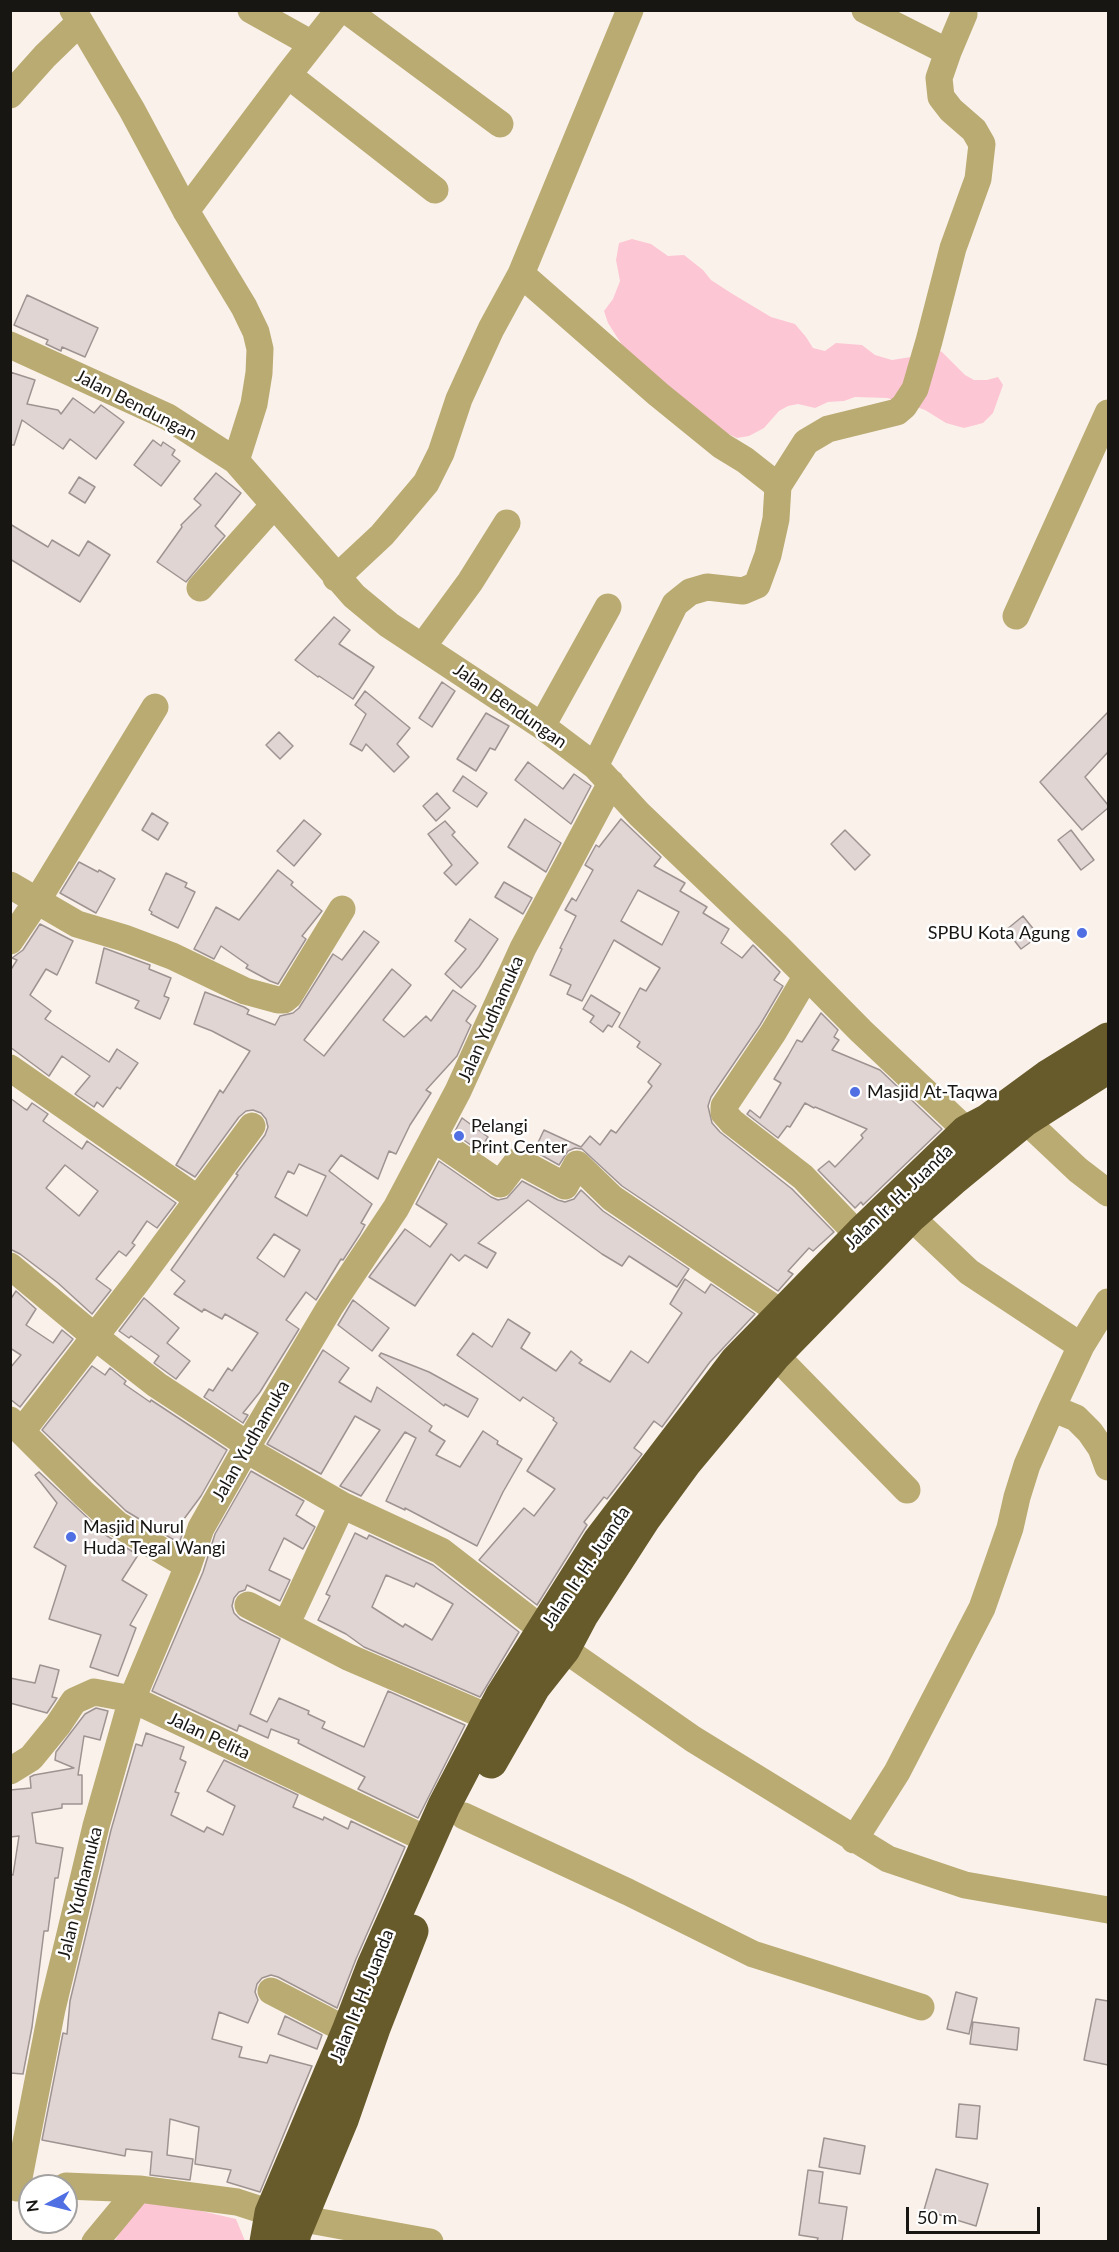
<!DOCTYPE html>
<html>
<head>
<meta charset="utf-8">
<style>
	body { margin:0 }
	#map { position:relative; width:1119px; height:2252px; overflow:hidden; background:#faf2ea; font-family:Lato,sans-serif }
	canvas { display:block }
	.frame { position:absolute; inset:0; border:12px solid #181613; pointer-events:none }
	.north { position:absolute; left:18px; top:2174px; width:60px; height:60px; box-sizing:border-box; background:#fff; border:2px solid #a3a2a1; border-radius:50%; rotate:263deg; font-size:16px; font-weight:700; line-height:24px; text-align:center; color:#181613 }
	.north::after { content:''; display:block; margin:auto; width:21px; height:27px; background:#4f6fe3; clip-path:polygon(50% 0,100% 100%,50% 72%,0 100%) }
	.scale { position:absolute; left:906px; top:2207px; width:134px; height:27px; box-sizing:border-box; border:3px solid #181613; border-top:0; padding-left:8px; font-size:18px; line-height:21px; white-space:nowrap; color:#181613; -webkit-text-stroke:4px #fff; paint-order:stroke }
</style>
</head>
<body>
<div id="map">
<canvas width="1119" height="2252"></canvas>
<div class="frame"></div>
<div class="north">N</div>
<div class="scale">50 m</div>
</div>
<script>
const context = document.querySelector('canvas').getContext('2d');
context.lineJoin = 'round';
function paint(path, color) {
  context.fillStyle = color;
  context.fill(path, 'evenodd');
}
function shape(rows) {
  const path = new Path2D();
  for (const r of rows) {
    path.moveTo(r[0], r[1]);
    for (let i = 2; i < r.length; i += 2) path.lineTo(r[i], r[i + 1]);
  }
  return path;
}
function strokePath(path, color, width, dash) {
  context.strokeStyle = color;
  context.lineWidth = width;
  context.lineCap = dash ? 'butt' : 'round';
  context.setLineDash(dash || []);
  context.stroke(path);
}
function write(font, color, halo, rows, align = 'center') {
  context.font = font + ' Lato,sans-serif';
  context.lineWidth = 5;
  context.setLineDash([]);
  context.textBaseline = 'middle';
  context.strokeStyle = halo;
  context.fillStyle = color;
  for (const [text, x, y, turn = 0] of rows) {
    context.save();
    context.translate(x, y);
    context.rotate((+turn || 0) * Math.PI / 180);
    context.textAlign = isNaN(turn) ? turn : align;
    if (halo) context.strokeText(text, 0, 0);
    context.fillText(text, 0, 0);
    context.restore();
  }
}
const green = shape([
	[632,239,651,244,668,256,684,255,703,270,711,280,731,293,771,317,795,324,806,337,813,348,825,351,836,343,862,345,875,355,892,360,917,356,927,344,942,352,965,375,974,380,987,380,998,377,1003,385,993,413,983,423,964,428,946,423,925,410,908,404,887,398,855,397,844,401,828,402,815,408,798,404,788,406,779,411,764,428,749,436,737,438,722,431,629,356,608,323,604,311,613,299,620,281,616,260,619,243],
	[141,2197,236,2219,245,2241,114,2242]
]);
const building = shape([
	[27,295,98,328,85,357,62,347,61,351,46,344,48,340,14,325,27,295],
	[10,372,35,380,27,404,58,410,61,414,73,398,94,413,101,405,124,422,96,459,70,439,63,449,22,420,14,445,10,445,10,372],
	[153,440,161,446,163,442,175,450,172,455,180,461,161,486,134,465,153,440],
	[216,473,241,493,215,526,225,536,186,582,157,562,182,527,181,525,201,505,194,499,216,473],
	[79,477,95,487,85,503,69,493,79,477],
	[10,524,48,547,52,540,79,556,88,541,110,555,80,602,10,559,10,524],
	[334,617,350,630,339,644,374,667,353,699,319,676,318,677,295,660,334,617],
	[442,682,455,691,432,727,419,718,442,682],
	[365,691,410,728,397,744,409,757,394,772,366,744,362,751,350,744,366,714,355,705,365,691],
	[1108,712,1108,752,1085,777,1108,805,1108,808,1082,830,1040,782,1108,712],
	[486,713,509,726,495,750,490,748,476,771,457,759,486,713],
	[279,732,293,746,280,759,266,745,279,732],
	[528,762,563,789,574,774,591,786,571,824,515,780,528,762],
	[463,776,487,793,477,807,453,791,463,776],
	[437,793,450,808,436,821,423,806,437,793],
	[152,813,168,823,158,840,142,830,152,813],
	[525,819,561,843,546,872,508,847,525,819],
	[621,819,661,857,654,866,685,883,680,891,707,907,703,913,729,929,721,943,742,958,753,945,780,972,774,980,783,986,760,1025,711,1097,708,1106,712,1123,720,1132,792,1189,834,1232,813,1251,809,1248,788,1271,793,1274,778,1291,622,1186,582,1149,575,1148,568,1151,559,1165,534,1151,544,1130,581,1147,590,1136,600,1145,611,1130,616,1133,652,1086,648,1082,661,1064,637,1047,640,1042,619,1027,640,988,646,991,660,968,614,940,582,1001,567,994,571,985,550,975,562,949,560,948,576,916,565,910,572,898,576,901,593,870,585,865,596,845,599,847,621,819],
	[638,890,679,912,662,945,621,921,638,890],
	[304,820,321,834,294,866,277,851,304,820],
	[445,821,455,832,452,835,478,863,456,885,444,873,452,865,428,834,445,821],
	[845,830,870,855,855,870,831,844,845,830],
	[1071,830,1094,860,1081,870,1058,840,1071,830],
	[79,862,98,872,99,870,115,879,96,913,60,893,79,862],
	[278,870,293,882,291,885,322,911,302,936,306,939,278,984,270,981,246,968,248,965,221,946,214,959,194,949,216,907,239,920,278,870],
	[166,873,187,883,185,887,195,892,178,928,151,914,152,912,149,910,166,873],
	[504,882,532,898,523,914,495,897,504,882],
	[1023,916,1039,936,1021,949,1006,930,1023,916],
	[470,919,498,939,479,967,461,988,445,974,466,949,455,941,470,919],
	[40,924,73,941,57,975,46,969,30,995,51,1011,45,1019,109,1062,117,1049,138,1063,120,1089,117,1087,103,1107,97,1102,94,1107,75,1094,90,1076,62,1056,49,1076,10,1047,10,971,17,960,12,958,23,950,40,924],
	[364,931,379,942,304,1040,324,1056,392,969,411,985,383,1020,404,1037,426,1016,431,1021,453,990,476,1006,466,1021,471,1025,457,1056,426,1090,431,1093,410,1125,396,1154,389,1151,378,1179,341,1155,329,1171,372,1204,361,1223,365,1225,360,1234,343,1260,341,1259,316,1300,306,1292,286,1320,299,1329,260,1392,243,1413,248,1415,243,1423,204,1397,209,1389,213,1391,228,1368,232,1371,258,1333,225,1314,222,1319,204,1309,202,1312,174,1294,185,1281,171,1270,238,1175,236,1174,265,1135,268,1127,266,1119,261,1113,253,1110,246,1111,239,1117,195,1177,176,1165,220,1090,223,1093,250,1051,212,1031,194,1024,205,992,244,1007,249,1010,247,1014,275,1025,280,1016,293,1013,299,1008,333,954,342,960,364,931],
	[299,1164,326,1176,307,1216,275,1197,288,1171,294,1174,299,1164],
	[274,1234,300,1250,284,1277,257,1258,274,1234],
	[104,948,150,965,149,969,171,978,164,996,169,998,160,1019,135,1008,139,1001,96,983,104,948],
	[591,995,620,1013,612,1027,608,1025,603,1032,590,1022,594,1016,583,1009,591,995],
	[821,1013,838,1030,834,1037,839,1040,832,1050,880,1070,942,1129,863,1205,861,1202,855,1208,818,1170,829,1161,835,1167,863,1138,861,1135,867,1129,815,1107,814,1108,805,1103,790,1127,787,1126,778,1138,747,1114,750,1110,760,1118,781,1083,774,1079,788,1056,797,1040,802,1042,821,1013],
	[10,1098,25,1109,27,1110,32,1103,48,1114,43,1121,82,1149,87,1141,176,1203,157,1228,147,1221,132,1243,135,1245,126,1256,119,1251,96,1279,111,1290,92,1314,58,1283,20,1254,10,1249,10,1098],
	[65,1165,98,1191,79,1216,46,1188,65,1165],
	[462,1118,488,1137,479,1151,454,1133,462,1118],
	[439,1161,491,1197,498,1200,507,1198,522,1181,558,1200,565,1202,574,1199,581,1190,603,1211,689,1269,677,1287,629,1256,622,1266,602,1254,528,1200,478,1243,496,1253,487,1268,465,1255,459,1261,451,1254,415,1306,369,1277,405,1229,430,1247,447,1224,416,1204,439,1161],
	[685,1279,705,1293,711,1284,755,1314,710,1362,662,1427,654,1421,634,1448,642,1454,607,1499,604,1497,584,1522,587,1525,537,1605,479,1560,524,1508,534,1516,555,1489,527,1471,557,1423,553,1420,554,1418,523,1397,520,1401,457,1355,473,1333,492,1347,508,1319,530,1333,521,1348,556,1371,571,1351,582,1360,579,1363,610,1382,631,1351,648,1363,682,1313,670,1304,685,1279],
	[16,1291,36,1309,26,1325,53,1343,62,1330,73,1339,20,1407,10,1399,10,1368,21,1355,10,1348,10,1300,16,1291],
	[144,1298,179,1328,167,1343,190,1361,176,1379,154,1363,159,1356,131,1336,129,1338,119,1331,144,1298],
	[353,1300,389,1328,372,1351,338,1325,353,1300],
	[323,1350,349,1368,339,1382,371,1402,377,1387,432,1426,429,1431,445,1441,436,1455,460,1467,483,1431,498,1441,497,1444,522,1459,503,1492,477,1546,405,1508,405,1510,386,1501,416,1438,405,1432,361,1496,340,1486,380,1430,355,1416,321,1474,267,1444,323,1350],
	[381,1353,429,1372,478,1399,468,1417,445,1404,444,1406,379,1356,381,1353],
	[92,1366,105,1375,110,1368,126,1381,124,1384,150,1402,151,1400,227,1450,201,1496,178,1527,184,1530,179,1543,126,1511,42,1430,92,1366],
	[251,1471,304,1501,296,1515,315,1527,303,1549,284,1538,269,1570,290,1580,280,1601,247,1585,245,1590,239,1592,234,1598,232,1606,234,1613,240,1619,280,1639,250,1714,267,1722,279,1698,309,1711,308,1714,325,1722,322,1728,364,1747,388,1691,465,1725,418,1818,358,1789,365,1777,298,1743,299,1740,271,1729,268,1738,239,1725,237,1731,152,1691,203,1572,215,1534,251,1471],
	[39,1472,107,1536,138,1555,122,1580,147,1595,130,1625,136,1628,118,1676,90,1667,101,1635,49,1619,66,1566,34,1547,57,1503,35,1475,39,1472],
	[355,1533,367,1539,369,1535,433,1565,519,1632,480,1697,364,1647,346,1634,318,1620,330,1596,326,1594,355,1533],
	[386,1575,414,1587,416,1583,453,1604,432,1640,405,1624,403,1627,372,1607,386,1575],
	[40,1665,59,1670,52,1697,57,1698,47,1713,10,1703,10,1678,35,1683,40,1665],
	[96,1708,108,1711,100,1740,84,1736,78,1775,82,1775,82,1804,62,1804,62,1808,32,1813,36,1843,63,1848,58,1878,55,1878,48,1931,44,1931,32,2027,23,2074,10,2073,10,1874,13,1875,19,1836,10,1837,10,1790,31,1788,30,1777,34,1775,74,1768,55,1760,56,1752,85,1714,96,1708],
	[146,1733,184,1747,180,1759,186,1762,175,1792,179,1793,171,1815,204,1832,207,1827,223,1835,235,1806,207,1791,224,1760,298,1795,293,1807,323,1820,324,1817,348,1829,351,1821,405,1847,356,1959,337,2008,278,1977,271,1975,262,1978,257,1984,255,1992,258,2000,248,2023,219,2012,212,2039,242,2047,239,2057,267,2063,270,2055,312,2066,260,2192,227,2182,231,2170,195,2164,199,2127,170,2119,167,2155,193,2159,190,2180,150,2175,152,2152,126,2149,125,2156,42,2140,63,2033,67,2034,70,2001,111,1830,136,1744,142,1746,146,1733],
	[956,1992,977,1998,969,2034,947,2029,956,1992],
	[1096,1999,1108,2001,1108,2065,1084,2060,1096,1999],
	[285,2016,322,2035,317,2049,278,2034,285,2016],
	[973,2022,1019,2028,1017,2050,970,2044,973,2022],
	[959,2104,980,2106,977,2139,956,2137,959,2104],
	[824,2138,865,2146,860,2174,819,2167,824,2138],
	[936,2169,988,2184,976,2226,924,2210,936,2169],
	[808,2170,823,2172,819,2203,847,2207,842,2241,817,2241,818,2238,799,2235,808,2170]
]);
const minor = shape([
	[73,10,132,110,186,211,244,307,256,332,260,349,259,373,254,404,236,461],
	[251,10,312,44],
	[346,10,500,124],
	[865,10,948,52,964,14],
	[288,75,435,190],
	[10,95,45,56,80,22],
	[186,211,288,75,339,10],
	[521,274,658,394,722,446,745,460,778,486],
	[10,345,168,417,236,461,354,596,389,625,542,726,595,766,639,814,778,947,861,1031,967,1131],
	[336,578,382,535,426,483,441,453,459,399,491,329,521,274,630,10],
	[200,588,274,505],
	[1016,616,1108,413],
	[423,646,470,582,507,523],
	[542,726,608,607],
	[595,766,675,604,690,592,707,587,743,591,757,585,768,555,776,519,778,486,806,442,828,429,897,412,904,406,915,389,929,341,953,248,978,179,982,144,974,130,951,110,941,97,939,78,948,52],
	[10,885,77,924,124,938,172,956,245,991,278,1000,284,1000,289,996,342,909],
	[10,941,37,901,155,707],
	[806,977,773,1033,724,1106,724,1113,732,1122,803,1177,859,1236],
	[10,1068,198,1199],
	[1025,1120,1078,1170,1108,1193],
	[433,1138,500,1184,517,1162,524,1164,565,1186,577,1164,612,1198,783,1314],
	[896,1203,969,1272,1081,1346,1052,1408,1076,1418,1090,1432,1101,1448,1108,1467],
	[10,1266,94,1336,157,1385,248,1445],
	[1081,1346,1108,1302],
	[775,1355,907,1490],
	[10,1420,84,1494,117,1524,188,1566],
	[22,1431,137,1282,252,1126],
	[245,1449,342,1505,441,1551,543,1630,564,1649,693,1739,888,1859,965,1885,1108,1910],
	[248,1605,348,1657,490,1718],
	[286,1625,342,1505],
	[10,1771,31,1758,58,1725,74,1701,94,1692,132,1699,428,1840],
	[464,1816,628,1892,753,1954,921,2007],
	[854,1840,897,1772,982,1608,1010,1528,1017,1497,1027,1465,1052,1408],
	[271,1991,348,2031],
	[66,2186,139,2189,237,2202,271,2213,430,2242],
	[17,2188,52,2009,96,1826,132,1699,188,1566,201,1528,248,1445,330,1307,396,1208,458,1091,523,948,611,783],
	[95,2242,139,2189]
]);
const highway = shape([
	[491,1762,534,1687,564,1649,582,1615,644,1519,685,1463,775,1355,911,1216,952,1180,1025,1120,1108,1067],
	[266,2242,271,2213,348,2031,373,1966,444,1806,502,1695,599,1541,736,1361,861,1233,967,1131,988,1120,1048,1076,1108,1039],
	[293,2242,295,2233,342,2120,374,2028,412,1931]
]);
const markers = [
	[1082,933,6,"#4f6fe3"],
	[855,1092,6,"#4f6fe3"],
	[459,1136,6,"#4f6fe3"],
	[71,1537,6,"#4f6fe3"]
];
const streetNames = [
	["Jalan Bendungan",136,405,27],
	["Jalan Bendungan",510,706,35],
	["Jalan Yudhamuka",491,1019,-66],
	["Jalan Ir. H. Juanda",899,1197,-44],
	["Jalan Yudhamuka",251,1441,-60],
	["Jalan Ir. H. Juanda",586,1567,-56],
	["Jalan Pelita",209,1736,25],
	["Jalan Yudhamuka",80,1893,-76],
	["Jalan Ir. H. Juanda",362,1996,-68]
];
const poiNames = [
	["SPBU Kota Agung",1070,933,"right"],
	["Masjid At-Taqwa",867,1092],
	["Pelangi",471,1126],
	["Print Center",471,1147],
	["Masjid Nurul",83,1527],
	["Huda Tegal Wangi",83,1548]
];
paint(green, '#fdc6d4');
paint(building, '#e1d5d3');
strokePath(building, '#9e9391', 1.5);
strokePath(minor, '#baab73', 27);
strokePath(highway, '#675a2b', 33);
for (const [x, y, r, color] of markers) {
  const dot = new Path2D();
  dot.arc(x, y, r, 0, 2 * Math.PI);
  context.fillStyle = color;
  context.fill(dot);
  strokePath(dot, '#fff', 2);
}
write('18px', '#181613', '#fff', streetNames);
write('18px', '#181613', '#fff', poiNames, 'left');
</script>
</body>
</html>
